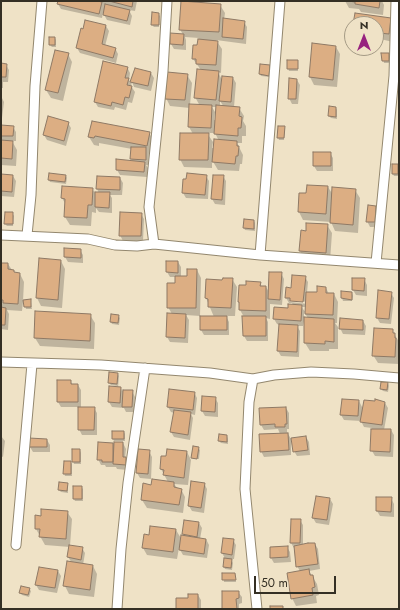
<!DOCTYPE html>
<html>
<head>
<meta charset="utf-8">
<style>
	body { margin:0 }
	#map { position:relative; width:400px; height:610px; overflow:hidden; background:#efe2c6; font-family:Jost,sans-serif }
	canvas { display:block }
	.frame { position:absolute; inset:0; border:2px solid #342f24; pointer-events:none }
	.north { position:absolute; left:344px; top:16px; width:40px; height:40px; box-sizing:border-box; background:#efe2c6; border:1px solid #a49a85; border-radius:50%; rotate:0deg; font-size:11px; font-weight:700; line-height:16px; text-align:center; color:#342f24 }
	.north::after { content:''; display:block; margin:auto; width:14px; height:18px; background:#97227f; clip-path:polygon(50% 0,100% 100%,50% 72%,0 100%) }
	.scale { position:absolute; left:254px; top:576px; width:82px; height:18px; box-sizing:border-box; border:2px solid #342f24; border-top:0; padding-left:5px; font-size:12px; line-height:14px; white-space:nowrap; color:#342f24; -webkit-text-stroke:3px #efe2c6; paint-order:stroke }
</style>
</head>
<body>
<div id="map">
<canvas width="400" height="610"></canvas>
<div class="frame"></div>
<div class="north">N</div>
<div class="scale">50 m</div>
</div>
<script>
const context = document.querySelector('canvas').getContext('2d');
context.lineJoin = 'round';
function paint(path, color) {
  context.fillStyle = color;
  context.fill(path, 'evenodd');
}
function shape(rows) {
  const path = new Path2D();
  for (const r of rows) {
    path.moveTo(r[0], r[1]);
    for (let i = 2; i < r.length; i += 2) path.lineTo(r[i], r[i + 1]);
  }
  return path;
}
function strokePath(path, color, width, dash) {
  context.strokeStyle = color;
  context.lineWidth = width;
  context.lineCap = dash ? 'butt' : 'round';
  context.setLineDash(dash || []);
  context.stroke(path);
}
const shadow = shape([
	[59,1,137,1,135,11,129,10,132,16,130,25,107,20,103,13,102,18,61,9,58,4],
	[345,1,382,1,384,5,383,15,361,12,359,9,349,8],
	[220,5,225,13,224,20,244,22,247,27,246,44,216,40,222,49,221,73,218,72,222,80,233,78,236,83,234,107,239,108,244,116,243,121,246,126,246,136,242,136,242,143,237,143,243,155,242,164,240,164,239,171,218,170,212,160,212,168,184,167,180,159,193,134,189,127,190,108,170,106,166,98,187,75,192,83,190,105,200,106,195,97,201,70,193,59,198,46,199,38,185,37,186,40,186,50,174,49,171,44,183,35,180,29],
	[220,101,224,107,220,106],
	[212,107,217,107,216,120,214,120,215,112],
	[207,133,215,133,219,141,214,148,212,148,213,142],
	[158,14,160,16,159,27,154,27,152,25],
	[390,19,395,27,393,42,376,38,376,24,354,24],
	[86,21,106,26,109,31,105,46,115,48,118,54,116,63,80,53,77,48],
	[50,38,55,38,56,40,56,47,52,47,50,45],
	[336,47,340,54,337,87,314,85,310,77],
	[68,54,72,62,63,101,51,98,46,90],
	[382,54,388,54,390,63,384,63],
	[297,61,298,71,289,71,288,68],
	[1,64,6,65,9,70,8,82,3,82,3,88,1,88],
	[270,66,271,68,270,77,261,76,260,74],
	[127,67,130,73,129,80,131,83,136,69,151,73,154,78,151,91,134,87,132,82,131,86,135,92,132,103,128,102,126,110,115,107,114,110,98,107,95,102],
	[297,80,300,85,298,104,292,104,289,98],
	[1,96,4,102,1,126,13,127,16,132,16,141,12,141,17,150,16,166,1,165],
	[336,108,337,110,337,119,331,118,329,116],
	[92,122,149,133,154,141,151,153,149,153,148,165,146,165,148,168,147,177,120,175,117,170,133,162,131,159,132,149,99,143,99,146,94,145,89,137],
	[68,123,71,128,66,146,47,140,44,135],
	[284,127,285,130,284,140,279,140,278,137],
	[330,153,333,158,333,171,317,171,314,166],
	[397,165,399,167,398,176,394,176,393,174],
	[1,175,13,176,16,181,14,197,1,196],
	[66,176,67,178,66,184,50,182,49,180],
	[206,176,209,181,208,199,186,198,183,193],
	[223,176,226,181,225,205,215,204,212,199],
	[98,177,120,178,123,183,122,195,110,195,112,198,112,213,99,212,96,208,96,213,92,212,91,226,70,225,65,217,66,205,62,198,92,189,95,193,99,193,97,189],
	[328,187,333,195,355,190,360,198,358,233,335,231,331,222,303,220,299,212,307,194],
	[375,207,378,212,377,227,370,227,367,221],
	[12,213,14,216,13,226,7,226,5,224],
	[141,214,144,219,143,241,123,241,120,235],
	[245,220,254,221,255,223,255,231,245,230,244,228],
	[327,225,332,233,330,261,305,259,300,251,302,231,307,232],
	[65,249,80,250,83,255,83,263,68,262,65,257],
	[40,259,61,261,65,269,62,308,41,306,37,298],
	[167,262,178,262,181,267,181,277,188,277,197,270,201,278,200,316,186,315,189,320,188,343,170,342,167,337,172,314,168,307,176,284,176,277,170,277,167,272],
	[1,264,8,264,12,270,14,271,15,274,20,274,24,282,23,301,30,300,31,302,32,309,26,309,24,302,23,302,22,311,7,310,9,314,8,330,1,329],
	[281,273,284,279,282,305,270,304,270,319,266,318,268,322,268,341,247,341,244,336,244,317,240,310,247,286,260,283,262,287,266,287,269,292],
	[305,277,308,282,307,293,318,293,326,288,329,294,334,294,338,302,337,323,335,323,338,327,338,349,329,349,329,351,310,351,305,343,305,321,304,321,303,326,297,326,300,331,299,357,281,356,278,351,280,325,277,324,274,319,275,308,289,309,293,305,292,303,289,303,286,298,292,289],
	[290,300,308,302,308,304,290,302],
	[302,307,306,307,306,313,303,309],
	[304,312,308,318,304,318],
	[232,279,237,287,235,316,226,316,229,322,229,335,204,335,201,330,214,317,206,298,223,281],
	[364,279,367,285,367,296,356,295,353,290],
	[342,292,352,293,353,296,352,301,343,301,342,298],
	[391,293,394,298,391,324,380,323,377,318],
	[90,315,95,323,94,349,40,346,35,338],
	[118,316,120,318,119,325,112,324,111,322],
	[363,321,366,326,365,335,343,334,340,328],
	[392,330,399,342,399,364,378,363,373,355],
	[118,374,119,376,118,388,121,388,122,391,132,391,135,397,134,412,126,412,124,408,112,407,109,402,118,386,111,385,109,383],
	[70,381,73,385,78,385,81,390,81,408,94,408,97,413,97,435,82,435,79,429,79,407,61,407,58,402],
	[388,383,389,386,388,392,383,391,381,389],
	[194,392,197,398,195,415,191,414,193,418,190,440,174,437,171,432,174,413,171,412,168,407],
	[203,397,215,398,218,403,218,417,205,416,202,411],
	[359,401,363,409,385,403,388,408,384,430,391,430,394,435,393,457,375,456,372,451,372,428,364,427,361,421,344,420,341,415],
	[286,408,289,413,289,429,287,429,287,432,291,439,306,437,309,442,310,455,297,456,294,451,292,439,291,439,291,455,264,457,261,451,280,434,278,429,264,430,261,425],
	[124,432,125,434,125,441,114,441,113,439],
	[1,436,5,441,3,457,1,456],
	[227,436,228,439,228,444,221,443,219,441],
	[47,440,50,445,50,452,33,452,30,447],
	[98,443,123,443,126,449,125,458,128,463,128,470,117,469,116,467,106,467,105,465,101,465,98,459],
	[194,447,198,448,200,450,199,459,192,458],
	[80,450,81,453,81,464,74,464,73,461],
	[139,451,149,451,152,457,151,479,140,478,137,473],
	[187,452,191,460,188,485,174,484,178,489,181,489,185,497,183,513,147,508,142,500,144,485,152,486,168,482,161,469],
	[71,462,72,464,72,476,65,476,64,473],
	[204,483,207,489,204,513,192,511,189,506],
	[67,484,68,486,68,493,61,492,59,490],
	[81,487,83,489,83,501,75,501,74,499],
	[377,498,391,498,394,504,394,517,380,516,377,511],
	[330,499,333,504,329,525,316,523,313,518],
	[67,512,72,519,70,546,82,548,85,553,83,565,93,566,97,574,94,597,69,594,65,586,72,563,68,557,70,547,45,545,36,529,42,517],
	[300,520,303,525,303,546,315,544,318,549,320,569,309,571,317,584,319,595,316,596,317,603,296,606,292,598,300,571,297,566,294,548,291,543],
	[185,521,199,523,202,528,200,539,206,539,209,545,207,558,183,555,179,548,177,559,147,555,143,548,150,536,176,530,182,540,184,537,183,534],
	[233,540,236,545,234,559,231,559,233,563,232,570,225,569,224,567,226,560,222,553],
	[287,547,290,552,291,562,274,563,271,558],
	[58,571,61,576,57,593,39,590,36,585],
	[223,574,235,574,236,582,224,582],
	[29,589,31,591,29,597,22,595,20,593],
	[238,592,242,597,242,603,239,604,239,609,223,609],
	[198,595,201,600,201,609,177,609]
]);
const building = shape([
	[58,1,97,1,102,2,99,14,57,4,58,1],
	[109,1,133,1,132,7,109,1],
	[181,1,221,4,219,32,179,30,181,1],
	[348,1,380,1,379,8,355,4,355,2,348,1],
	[105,4,130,10,127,21,103,15,105,4],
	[152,12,159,13,159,25,151,25,152,12],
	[355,13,391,18,389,34,379,33,379,31,376,31,376,24,353,24,355,13],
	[223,18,245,21,243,39,222,37,223,18],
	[85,20,106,25,102,44,116,48,113,58,76,48,81,28,83,29,85,20],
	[170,33,184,34,183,45,170,44,170,33],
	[49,37,55,37,55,45,49,45,49,37],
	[198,39,218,41,216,65,196,64,196,59,192,59,193,45,197,45,198,39],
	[312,43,336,46,333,80,309,77,312,43],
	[55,50,69,53,58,93,45,90,55,50],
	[381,53,389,53,389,61,382,61,381,53],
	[287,60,298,60,298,69,287,69,287,60],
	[103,61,128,67,125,78,129,78,127,85,132,86,129,98,125,97,123,105,112,102,111,106,94,102,103,61],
	[1,63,7,64,6,77,1,77,1,63],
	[260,64,270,65,269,76,259,74,260,64],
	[135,68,151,72,148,86,130,82,135,68],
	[197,69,219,71,216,100,194,98,197,69],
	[167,72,188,74,185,100,165,99,167,72],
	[222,76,233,77,231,102,219,101,222,76],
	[289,78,297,79,296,99,288,99,289,78],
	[189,104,212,105,211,128,188,127,189,104],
	[216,105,240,107,239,116,242,117,241,128,238,128,238,136,214,134,216,105],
	[329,106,336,107,336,117,328,116,329,106],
	[48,116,69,122,64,141,43,135,48,116],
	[92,121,150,132,147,146,95,136,94,138,88,137,92,121],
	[1,125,14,126,13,136,1,136,1,125],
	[278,126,285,126,284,138,277,138,278,126],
	[180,133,209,133,208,160,179,160,180,133],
	[214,139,237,141,237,146,239,146,238,156,236,156,235,164,212,162,214,139],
	[1,140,13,141,12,159,1,158,1,140],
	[131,147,146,147,146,160,130,159,131,147],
	[313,152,331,152,331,166,313,166,313,152],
	[116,159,145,162,144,172,116,170,116,159],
	[392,164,398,164,398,174,392,174,392,164],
	[49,173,66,175,65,182,48,180,49,173],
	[187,173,207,175,205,195,182,193,183,179,186,179,187,173],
	[1,174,13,175,12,192,1,191,1,174],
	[213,175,224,175,222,200,211,199,213,175],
	[97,176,120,177,120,190,96,189,97,176],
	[307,185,328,186,326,214,298,212,299,193,306,193,307,185],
	[62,186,93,188,92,205,88,205,87,218,64,217,65,199,61,198,62,186],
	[332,187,356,189,353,225,330,223,332,187],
	[95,192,110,192,109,208,95,207,95,192],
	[368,205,376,206,375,222,366,222,368,205],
	[5,212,13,212,13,224,4,224,5,212],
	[120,212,142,213,141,236,119,236,120,212],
	[244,219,254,220,254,229,243,228,244,219],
	[306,223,328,224,326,253,299,251,301,230,306,231,306,223],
	[64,248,81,249,81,258,64,257,64,248],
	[39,258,61,260,58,300,36,298,39,258],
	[166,261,178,261,178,273,166,272,166,261],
	[1,263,8,263,8,269,14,270,14,272,20,273,18,304,3,303,3,300,1,300,1,263],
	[187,269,197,269,196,308,167,308,167,283,175,283,175,276,187,276,187,269],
	[269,272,282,272,280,300,268,299,269,272],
	[292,275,306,276,303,302,290,301,290,298,285,298,286,287,291,288,292,275],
	[223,278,233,278,231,308,208,307,208,299,205,298,206,279,222,280,223,278],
	[352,278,365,278,364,291,352,290,352,278],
	[246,281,261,282,260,286,266,286,266,311,239,310,239,302,238,302,239,285,246,285,246,281],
	[317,286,326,287,326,293,334,293,333,315,305,314,306,292,317,292,317,286],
	[378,290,392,292,389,319,376,318,378,290],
	[341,291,352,292,352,300,341,298,341,291],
	[31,299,31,307,24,307,23,300,31,299],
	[288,304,302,305,301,321,273,319,274,307,288,308,288,304],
	[1,307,6,308,5,325,1,325,1,307],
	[35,311,91,314,90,341,34,338,35,311],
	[167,313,186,314,185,338,166,337,167,313],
	[111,314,119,315,118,323,110,322,111,314],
	[200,316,227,316,227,330,200,330,200,316],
	[242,316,266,316,266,336,243,336,242,316],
	[304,317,334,319,334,342,325,341,325,344,304,343,304,317],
	[340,318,363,320,363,330,339,329,340,318],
	[279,324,298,325,297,352,277,351,279,324],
	[374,328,393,329,393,333,395,333,395,338,396,338,395,357,372,356,374,328],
	[109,372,118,373,117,384,108,383,109,372],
	[57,380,71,380,71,384,78,384,78,402,57,402,57,380],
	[381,382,388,382,387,390,380,389,381,382],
	[109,386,121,387,120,403,108,402,109,386],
	[169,389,195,392,193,410,167,407,169,389],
	[123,390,133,390,132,407,122,407,123,390],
	[202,396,216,397,215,412,201,411,202,396],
	[342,399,359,400,358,416,340,415,342,399],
	[375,399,385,402,382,425,360,422,364,400,375,401,375,399],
	[78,407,95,407,94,430,78,430,78,407],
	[286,407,287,424,285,424,285,427,275,427,275,424,260,425,259,408,286,407],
	[174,410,191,412,188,435,170,432,174,410],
	[371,429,391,429,390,452,370,451,371,429],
	[112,431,124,431,124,439,112,439,112,431],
	[288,433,289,450,260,452,259,434,288,433],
	[219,434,227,435,227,442,218,441,219,434],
	[306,436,308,450,293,452,291,438,306,436],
	[29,438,47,439,47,447,29,447,29,438],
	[98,442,113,443,113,462,102,462,102,460,97,460,98,442],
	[114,442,123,442,123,457,126,457,126,465,113,464,114,442],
	[193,446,199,447,197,459,191,458,193,446],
	[72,449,80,449,80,462,72,462,72,449],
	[138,449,150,450,148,474,136,473,138,449],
	[167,449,187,451,184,478,163,475,164,470,160,469,161,456,166,456,167,449],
	[64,461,71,461,71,474,63,474,64,461],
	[152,479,174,482,174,487,182,489,179,505,141,500,143,483,151,485,152,479],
	[191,481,205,483,201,508,188,506,191,481],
	[59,482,68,483,67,491,58,490,59,482],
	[73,486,82,486,82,499,73,499,73,486],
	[316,496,330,498,327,520,312,518,316,496],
	[376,497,392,497,391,512,376,511,376,497],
	[41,509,68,511,66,539,39,537,40,529,35,529,35,515,41,516,41,509],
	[291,519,301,519,300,543,290,543,291,519],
	[184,520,199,522,197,537,182,534,184,520],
	[150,526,176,529,173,552,142,548,144,534,149,535,150,526],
	[181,535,206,539,204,554,179,550,181,535],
	[223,538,234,539,232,555,221,553,223,538],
	[308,543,315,543,318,564,296,567,294,546,308,543],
	[69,545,83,547,81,560,67,557,69,545],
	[288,546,288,557,270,558,270,547,288,546],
	[224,558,232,559,231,568,223,567,224,558],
	[67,561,93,565,90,590,63,586,67,561],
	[39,567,58,570,55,588,35,585,39,567],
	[309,569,310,575,313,575,315,587,312,588,313,595,291,599,287,573,309,569],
	[222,573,235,573,236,580,222,580,222,573],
	[21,586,30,588,28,595,19,593,21,586],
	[222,591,239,591,239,598,236,599,237,609,222,609,222,591],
	[188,594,198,594,198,609,176,609,176,598,188,598,188,594],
	[270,606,283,606,283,609,270,609,270,606]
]);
const minor = shape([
	[1,235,88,239,115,245,137,246,154,244,260,255,399,265],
	[27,235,31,195,35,86,42,1],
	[154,244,149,207,163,71,167,1],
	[260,255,280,1],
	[376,263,394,76,396,1],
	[1,362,101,365,210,373,253,379,274,375,311,372,354,374,399,378],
	[253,379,249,402,245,489,257,609],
	[16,545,32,364],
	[117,609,121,549,128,483,145,368]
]);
paint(shadow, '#0003');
paint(building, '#dcae83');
strokePath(building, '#8e7965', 1);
strokePath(minor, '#93876e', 11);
strokePath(minor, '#fff', 9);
</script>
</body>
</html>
